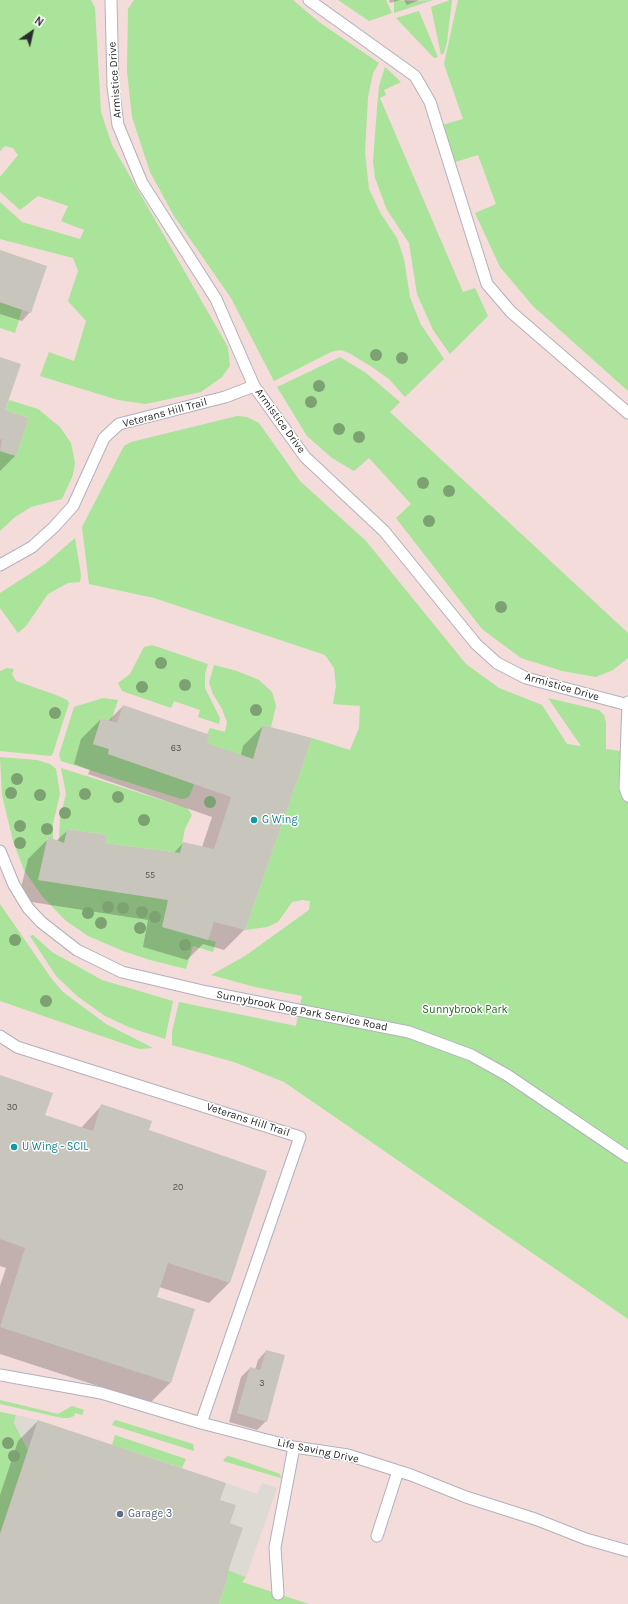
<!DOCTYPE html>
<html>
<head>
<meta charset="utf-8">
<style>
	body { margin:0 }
	#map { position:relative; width:628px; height:1604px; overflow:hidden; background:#ede8dd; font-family:Karla,sans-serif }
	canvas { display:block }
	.north { position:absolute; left:12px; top:12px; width:40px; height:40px; -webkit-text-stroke:3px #fff; paint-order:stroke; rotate:34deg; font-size:11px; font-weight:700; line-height:16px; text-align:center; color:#2b2b2b }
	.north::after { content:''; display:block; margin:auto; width:14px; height:18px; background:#2b2b2b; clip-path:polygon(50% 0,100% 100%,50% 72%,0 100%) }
</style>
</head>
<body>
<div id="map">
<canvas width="628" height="1604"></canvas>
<div class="north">N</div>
</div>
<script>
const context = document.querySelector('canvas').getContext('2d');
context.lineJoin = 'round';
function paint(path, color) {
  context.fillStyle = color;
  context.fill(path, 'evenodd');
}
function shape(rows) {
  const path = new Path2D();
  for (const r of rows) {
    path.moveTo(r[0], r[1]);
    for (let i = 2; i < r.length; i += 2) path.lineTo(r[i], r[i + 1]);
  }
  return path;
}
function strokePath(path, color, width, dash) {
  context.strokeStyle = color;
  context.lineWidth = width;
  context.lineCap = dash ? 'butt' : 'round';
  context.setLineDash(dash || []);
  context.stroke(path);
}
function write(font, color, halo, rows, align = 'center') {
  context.font = font + ' Karla,sans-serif';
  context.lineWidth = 3;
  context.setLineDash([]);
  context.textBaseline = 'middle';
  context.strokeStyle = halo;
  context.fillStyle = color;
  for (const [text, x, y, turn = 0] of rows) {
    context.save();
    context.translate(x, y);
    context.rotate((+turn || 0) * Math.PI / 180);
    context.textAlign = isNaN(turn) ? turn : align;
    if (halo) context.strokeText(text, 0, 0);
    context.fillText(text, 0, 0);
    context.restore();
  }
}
const medical = shape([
	[0,0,496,0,628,207,628,752,284,1082,628,1319,628,1604,0,1604]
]);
const green = shape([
	[0,0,91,0,95,8,101,112,112,145,228,347,230,366,222,377,201,392,146,404,118,400,40,376,49,352,74,361,86,321,68,301,78,271,73,258,0,239,0,202,22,222,80,239,84,230,61,221,68,206,38,196,20,210,0,192,0,177,18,155,13,148,5,146,0,151],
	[134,0,293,0,319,22,379,63,373,73,368,97,365,153,369,189,381,214,397,238,404,259,410,297,420,323,444,359,405,397,389,379,372,367,349,353,341,350,331,352,274,381,231,298,174,216,150,172,132,117,127,71,128,9],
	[338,0,386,0,392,13,369,21],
	[394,0,412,1,433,0,394,13],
	[450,0,452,0,447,42,444,53,441,55,431,7],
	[458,0,628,0,628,391,533,306,500,267,475,213,496,204,478,155,455,162,442,125,463,119,444,64],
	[419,11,438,57,434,58,396,18],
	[385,67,401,82,384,90,386,95,380,98,463,292,475,288,488,316,450,354,433,330,417,294,409,243,387,210,375,178,373,162,377,108,379,86],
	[0,302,22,310,15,333,0,328],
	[340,357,366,373,400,402,390,412,628,633,628,658,613,670,596,677,562,671,521,658,482,629,396,518,411,504,369,458,354,471,332,458,307,436,277,387],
	[9,400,38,409,60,427,71,443,75,463,73,475,62,499,31,507,15,517,0,531,0,451,16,456,29,418,5,410],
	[237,416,247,417,259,423,300,481,366,541,466,664,499,688,542,705,567,744,581,746,548,698,599,710,604,715,606,723,606,749,628,752,628,1319,284,1082,234,1062,172,1045,172,1032,179,1002,296,1026,302,996,255,987,211,975,245,956,309,910,310,901,302,900,292,902,278,922,267,927,245,930,312,738,350,750,359,728,360,706,333,704,336,686,334,668,325,655,154,598,89,584,82,527,124,446,131,442],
	[75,538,81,575,80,582,68,583,48,594,26,626,18,633,0,608,0,593,45,564],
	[152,645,208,664,205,674,205,688,220,718,219,724,198,717,200,710,174,701,171,708,122,691,118,683,130,674,144,647],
	[214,665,237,671,259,680,272,692,276,706,271,727,263,725,253,759,207,743,210,735,207,734,210,728,225,732,227,722,222,709,213,694,209,683],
	[7,668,14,669,12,674,16,681,56,695,67,700,69,703,53,753,51,756,0,751,0,671],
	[103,698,118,700,111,721,101,718,93,744,109,749,108,754,194,784,190,795,187,798,181,799,61,761,59,755,74,707],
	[0,757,37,760,50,764,56,769,60,794,53,824,53,839,47,838,38,880,168,900,163,927,216,942,213,952,193,946,186,969,150,960,123,951,88,936,65,920,42,896,24,870,13,841,2,795],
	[61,768,187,808,192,815,185,829,180,853,105,843,107,835,68,829,64,843,59,841,60,817,66,794],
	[0,904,51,978,63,992,106,1024,153,1048,139,1049,0,1001],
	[33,935,52,952,102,980,173,1001,165,1039,131,1028,105,1016,77,996,56,976,30,936],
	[0,1400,58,1414,72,1406,84,1410,82,1415,75,1413,74,1416,69,1418,62,1418,0,1404],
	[0,1412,16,1415,14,1423,28,1450,0,1534],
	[116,1420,193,1444,194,1451,112,1425,114,1421],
	[115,1435,186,1459,182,1468,112,1445],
	[229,1456,280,1474,281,1478,223,1461,226,1457],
	[228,1570,246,1577,242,1582,309,1604,219,1604,228,1577]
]);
const plaza = shape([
	[16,1415,38,1420,28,1450,14,1423],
	[226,1483,257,1494,262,1483,277,1488,246,1577,228,1570,243,1528,230,1523,236,1505,220,1500]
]);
const shadow = shape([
	[389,0,400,0,390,3],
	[404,0,419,0,407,5],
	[0,252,30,312,22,321,0,314],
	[0,358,4,411,27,419,15,456,0,471],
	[123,706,206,743,241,755,243,746,263,726,311,739,244,930,224,950,203,944,187,960,143,947,148,920,18,900,28,859,48,839,56,841,68,830,104,844,174,853,183,843,202,847,212,817,88,774,90,770,74,764,81,739,101,719,108,721],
	[0,1076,43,1119,81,1128,102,1105,148,1130,229,1283,209,1303,159,1287,155,1297,194,1310,170,1383,150,1403,0,1354,0,1286,6,1268,0,1266],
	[266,1351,266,1421,257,1430,229,1422,241,1377,250,1368,255,1370,258,1360],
	[38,1421,219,1501,228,1524,242,1528,217,1604,0,1604,0,1495,18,1441]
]);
const building = shape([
	[0,250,47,266,31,313,0,302],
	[0,357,21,364,5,410,29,418,16,456,0,451,2,440,0,439],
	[123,705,210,735,207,743,253,759,263,725,312,738,245,930,214,922,208,940,162,927,168,900,38,880,48,837,64,843,67,829,107,835,105,843,180,853,183,842,214,849,231,797,108,754,109,749,93,744,101,718,117,723],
	[0,1075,53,1093,45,1115,93,1131,101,1104,152,1121,149,1130,267,1171,230,1283,168,1263,157,1297,195,1309,171,1383,0,1327,25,1248,0,1239],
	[266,1350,285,1355,267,1422,237,1413,250,1367,260,1370],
	[38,1420,226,1483,220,1500,236,1505,230,1523,243,1528,228,1570,228,1577,219,1604,0,1604,0,1534]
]);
const service = shape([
	[111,0,113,86,118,125,142,183,216,299,254,386,305,457,384,531,476,644,497,663,526,678,628,705],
	[309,0,415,76,430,102,487,284,511,312,628,413],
	[0,565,32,547,54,527,73,506,104,438,119,424,225,397,254,386],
	[628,702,625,788,628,796],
	[0,851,14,885,28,908,41,922,77,950,122,972,207,992,409,1032,471,1055,507,1075,628,1157],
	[0,1036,17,1047,300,1137,201,1423],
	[0,1375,101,1393,201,1423,294,1447,348,1455,411,1475,466,1497,535,1519,586,1539,628,1551],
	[377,1536,398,1471],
	[278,1594,275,1547,294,1447]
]);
const trees = [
	[376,355],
	[402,358],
	[319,386],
	[311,402],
	[339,429],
	[359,437],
	[423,483],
	[449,491],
	[429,521],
	[501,607],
	[161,663],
	[185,685],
	[142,687],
	[256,710],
	[55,713],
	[17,779],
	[11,793],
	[85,794],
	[40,795],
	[118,797],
	[210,802],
	[65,813],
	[144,820],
	[20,826],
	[47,829],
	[20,843],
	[108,907],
	[123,908],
	[142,912],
	[88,913],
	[155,917],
	[101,923],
	[140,928],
	[15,940],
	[185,945],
	[46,1001],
	[8,1443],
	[14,1456]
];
const markers = [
	[254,820,4,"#0f9aa8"],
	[14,1147,4,"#0f9aa8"],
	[120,1514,4,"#5c6f8a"]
];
const numberNames = [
	["63",176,748],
	["55",150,875],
	["30",12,1107],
	["20",178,1187],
	["3",262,1383]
];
const streetNames = [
	["Armistice Drive",115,80,-94],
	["Veterans Hill Trail",165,413,-15],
	["Armistice Drive",280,421,54],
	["Armistice Drive",562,687,16],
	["Sunnybrook Dog Park Service Road",302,1011,11],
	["Veterans Hill Trail",248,1120,18],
	["Life Saving Drive",318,1451,12]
];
const cultureNames = [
	["G Wing",262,820],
	["U Wing - SCIL",22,1147]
];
const parkNames = [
	["Sunnybrook Park",465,1010]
];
const serviceNames = [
	["Garage 3",128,1514]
];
paint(medical, '#f3dcda');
paint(green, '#aae39a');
paint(plaza, '#dddad4');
paint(shadow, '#0003');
paint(building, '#c8c5bc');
strokePath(service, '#b1b1be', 13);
strokePath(service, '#fff', 11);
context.fillStyle = '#7da272';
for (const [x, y] of trees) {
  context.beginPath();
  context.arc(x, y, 6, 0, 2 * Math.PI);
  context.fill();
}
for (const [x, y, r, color] of markers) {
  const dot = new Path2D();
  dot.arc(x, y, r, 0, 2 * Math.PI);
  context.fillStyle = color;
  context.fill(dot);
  strokePath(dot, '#fff', 1.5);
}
write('9px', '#52524f', null, numberNames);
write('11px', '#2b2b2b', '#fff', streetNames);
write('11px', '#0d838f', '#fff', cultureNames, 'left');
write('11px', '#21681a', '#fff', parkNames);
write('11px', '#4e5e75', '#fff', serviceNames, 'left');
</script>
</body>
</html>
